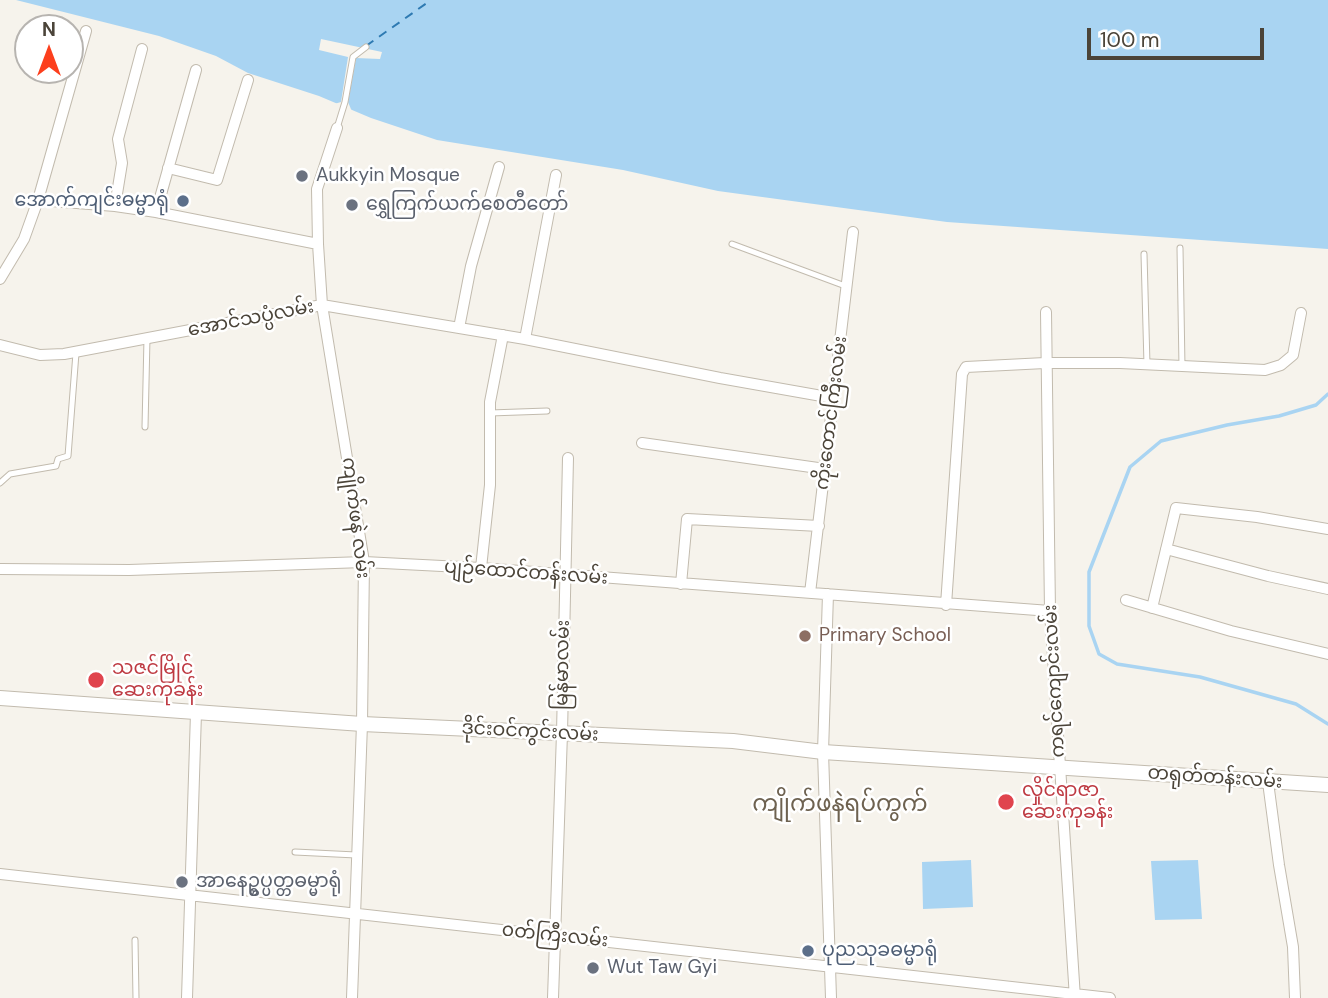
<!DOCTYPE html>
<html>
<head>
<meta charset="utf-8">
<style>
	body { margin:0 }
	#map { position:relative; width:1328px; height:998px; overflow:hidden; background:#f6f3ec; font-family:"DM Sans",sans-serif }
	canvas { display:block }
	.north { position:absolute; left:14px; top:14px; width:70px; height:70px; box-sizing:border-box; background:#fff; border:2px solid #b7b4b0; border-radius:50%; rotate:0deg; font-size:19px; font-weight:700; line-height:28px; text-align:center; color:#4b4439 }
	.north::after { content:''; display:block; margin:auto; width:24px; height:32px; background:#fc3f1d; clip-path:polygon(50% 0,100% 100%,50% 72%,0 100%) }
	.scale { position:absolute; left:1087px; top:28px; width:177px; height:32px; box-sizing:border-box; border:4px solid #4b4439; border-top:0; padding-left:9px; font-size:21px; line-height:24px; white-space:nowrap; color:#4b4439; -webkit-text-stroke:5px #fff; paint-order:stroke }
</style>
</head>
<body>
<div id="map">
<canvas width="1328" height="998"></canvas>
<div class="north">N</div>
<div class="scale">100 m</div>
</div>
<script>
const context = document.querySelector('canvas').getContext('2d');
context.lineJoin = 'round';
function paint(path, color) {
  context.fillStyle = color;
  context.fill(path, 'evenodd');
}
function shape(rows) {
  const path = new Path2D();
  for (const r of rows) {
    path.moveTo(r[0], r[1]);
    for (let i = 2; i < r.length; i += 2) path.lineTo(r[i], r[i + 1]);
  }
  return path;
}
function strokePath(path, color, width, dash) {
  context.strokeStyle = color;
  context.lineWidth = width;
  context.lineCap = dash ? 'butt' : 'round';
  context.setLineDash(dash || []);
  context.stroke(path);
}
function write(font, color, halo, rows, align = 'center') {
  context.font = font + ' "DM Sans","Noto Sans Myanmar",sans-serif';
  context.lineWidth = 5;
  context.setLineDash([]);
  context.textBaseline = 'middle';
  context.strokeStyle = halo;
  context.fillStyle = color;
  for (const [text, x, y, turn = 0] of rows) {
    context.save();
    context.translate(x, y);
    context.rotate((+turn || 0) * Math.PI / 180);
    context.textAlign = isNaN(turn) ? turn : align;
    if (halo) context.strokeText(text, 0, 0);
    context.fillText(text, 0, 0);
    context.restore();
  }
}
const water = shape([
	[16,0,1328,0,1328,249,947,222,718,191,623,170,437,140,371,118,319,96,248,73,216,56,159,36],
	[971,860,973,907,923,909,922,862],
	[1198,860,1202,919,1155,920,1151,861]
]);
const pier = shape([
	[321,39,382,52,380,59,356,58,348,102,353,114,331,105,341,102,348,57,319,50]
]);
const stream = shape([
	[1328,394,1316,405,1279,416,1227,425,1161,441,1130,467,1089,572,1089,626,1099,654,1117,664,1200,677,1296,704,1328,724]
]);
const ferry = shape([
	[366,46,431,0]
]);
const service = shape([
	[337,128,345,102,353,57,366,47],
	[732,244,848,287],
	[1180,248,1182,367],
	[1144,254,1147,365],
	[490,413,547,411],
	[145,427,147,338],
	[0,483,10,474,56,466,58,459,68,456,76,353],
	[295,852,356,855],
	[135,940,136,998]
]);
const minor = shape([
	[337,128,317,189,318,244,322,305,364,562,362,724,352,998],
	[168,168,217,180,248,80],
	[38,200,115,206,156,212,318,244],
	[115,206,122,163,118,139,142,49],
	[156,212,196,70],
	[0,279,24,239,38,200,86,31],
	[1046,312,1050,611,1075,998],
	[459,328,471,266,499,167],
	[525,339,556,175],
	[0,345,40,355,64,354,322,305,525,339,720,378,833,398],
	[642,443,825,469],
	[1166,549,1268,576,1328,589],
	[481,568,490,485,490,402,503,335],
	[0,569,129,570,364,562,481,568,1050,611],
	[681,584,687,519,819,526],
	[810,593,853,232],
	[828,594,823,752,831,998],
	[1126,600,1231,631,1328,654],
	[946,605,962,374,966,367,1045,363,1120,363,1265,370,1281,365,1293,355,1301,313],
	[1152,608,1176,508,1257,517,1328,529],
	[1268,782,1279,865,1293,947,1295,998],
	[0,874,1110,998],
	[187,998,196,713],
	[553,998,562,733,568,458]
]);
const tertiary = shape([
	[0,698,362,724,733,741,823,752,1328,785]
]);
const markers = [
	[302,176,7,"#6b7280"],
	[183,201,7,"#5c6f8a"],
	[352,205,7,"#6b7280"],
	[805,636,7,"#8d6e63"],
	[96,680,9,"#e0444e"],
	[1006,802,9,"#e0444e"],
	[182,882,7,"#6b7280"],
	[808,951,7,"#5c6f8a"],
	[593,968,7,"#6b7280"]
];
const worshipNames = [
	["Aukkyin Mosque",316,176],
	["ရွှေကြက်ယက်စေတီတော်",366,205],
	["အာနေဥ္စပ္ပတ္တဓမ္မာရုံ",196,882],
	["Wut Taw Gyi",607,968]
];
const serviceNames = [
	["အောက်ကျင်းဓမ္မာရုံ",169,201],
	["ပုညသုခဓမ္မာရုံ",822,951,"left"]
];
const streetNames = [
	["အောင်သပ္ပံလမ်း",251,319,-11],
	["ကိုးတောင်ကြီးလမ်း",832,413,-83],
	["ကျိုက်ဖနဲ လမ်း",355,518,83],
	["ပျဉ်ထောင်တန်းလမ်း",526,573,4],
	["မြန်မာလမ်း",563,665,-89],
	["ကရင်ကျောင်းလမ်း",1055,681,-93],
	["ဒိုင်းဝင်ကွင်းလမ်း",530,732,3],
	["တရုတ်တန်းလမ်း",1215,778,4],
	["၀တ်ကြီးလမ်း",555,936,6]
];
const educationNames = [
	["Primary School",819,636]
];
const healthNames = [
	["သဇင်မြိုင်",112,669],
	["ဆေးကုခန်း",112,691],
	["လှိုင်ရာဇာ",1022,791],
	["ဆေးကုခန်း",1022,813]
];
const quarterNames = [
	["ကျိုက်ဖနဲရပ်ကွက်",840,805]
];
paint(water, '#a9d4f2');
paint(pier, '#f6f3ec');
strokePath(stream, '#a9d4f2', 3.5);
strokePath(ferry, '#2e7ab2', 2, [9, 7]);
strokePath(service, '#c2bbae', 7);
strokePath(minor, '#c2bbae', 12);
strokePath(tertiary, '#c2bbae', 16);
strokePath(service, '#fff', 5);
strokePath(minor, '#fff', 10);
strokePath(tertiary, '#fff', 14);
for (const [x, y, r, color] of markers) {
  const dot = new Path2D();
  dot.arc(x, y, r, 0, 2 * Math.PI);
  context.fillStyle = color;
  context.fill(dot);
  strokePath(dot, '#fff', 2.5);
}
write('19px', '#5b616d', '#fff', worshipNames, 'left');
write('19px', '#4e5e75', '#fff', serviceNames, 'right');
write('19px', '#4b4439', '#fff', streetNames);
write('19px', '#785e54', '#fff', educationNames, 'left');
write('19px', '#be3a42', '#fff', healthNames, 'left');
write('23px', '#6e6250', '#fff', quarterNames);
</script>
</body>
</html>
